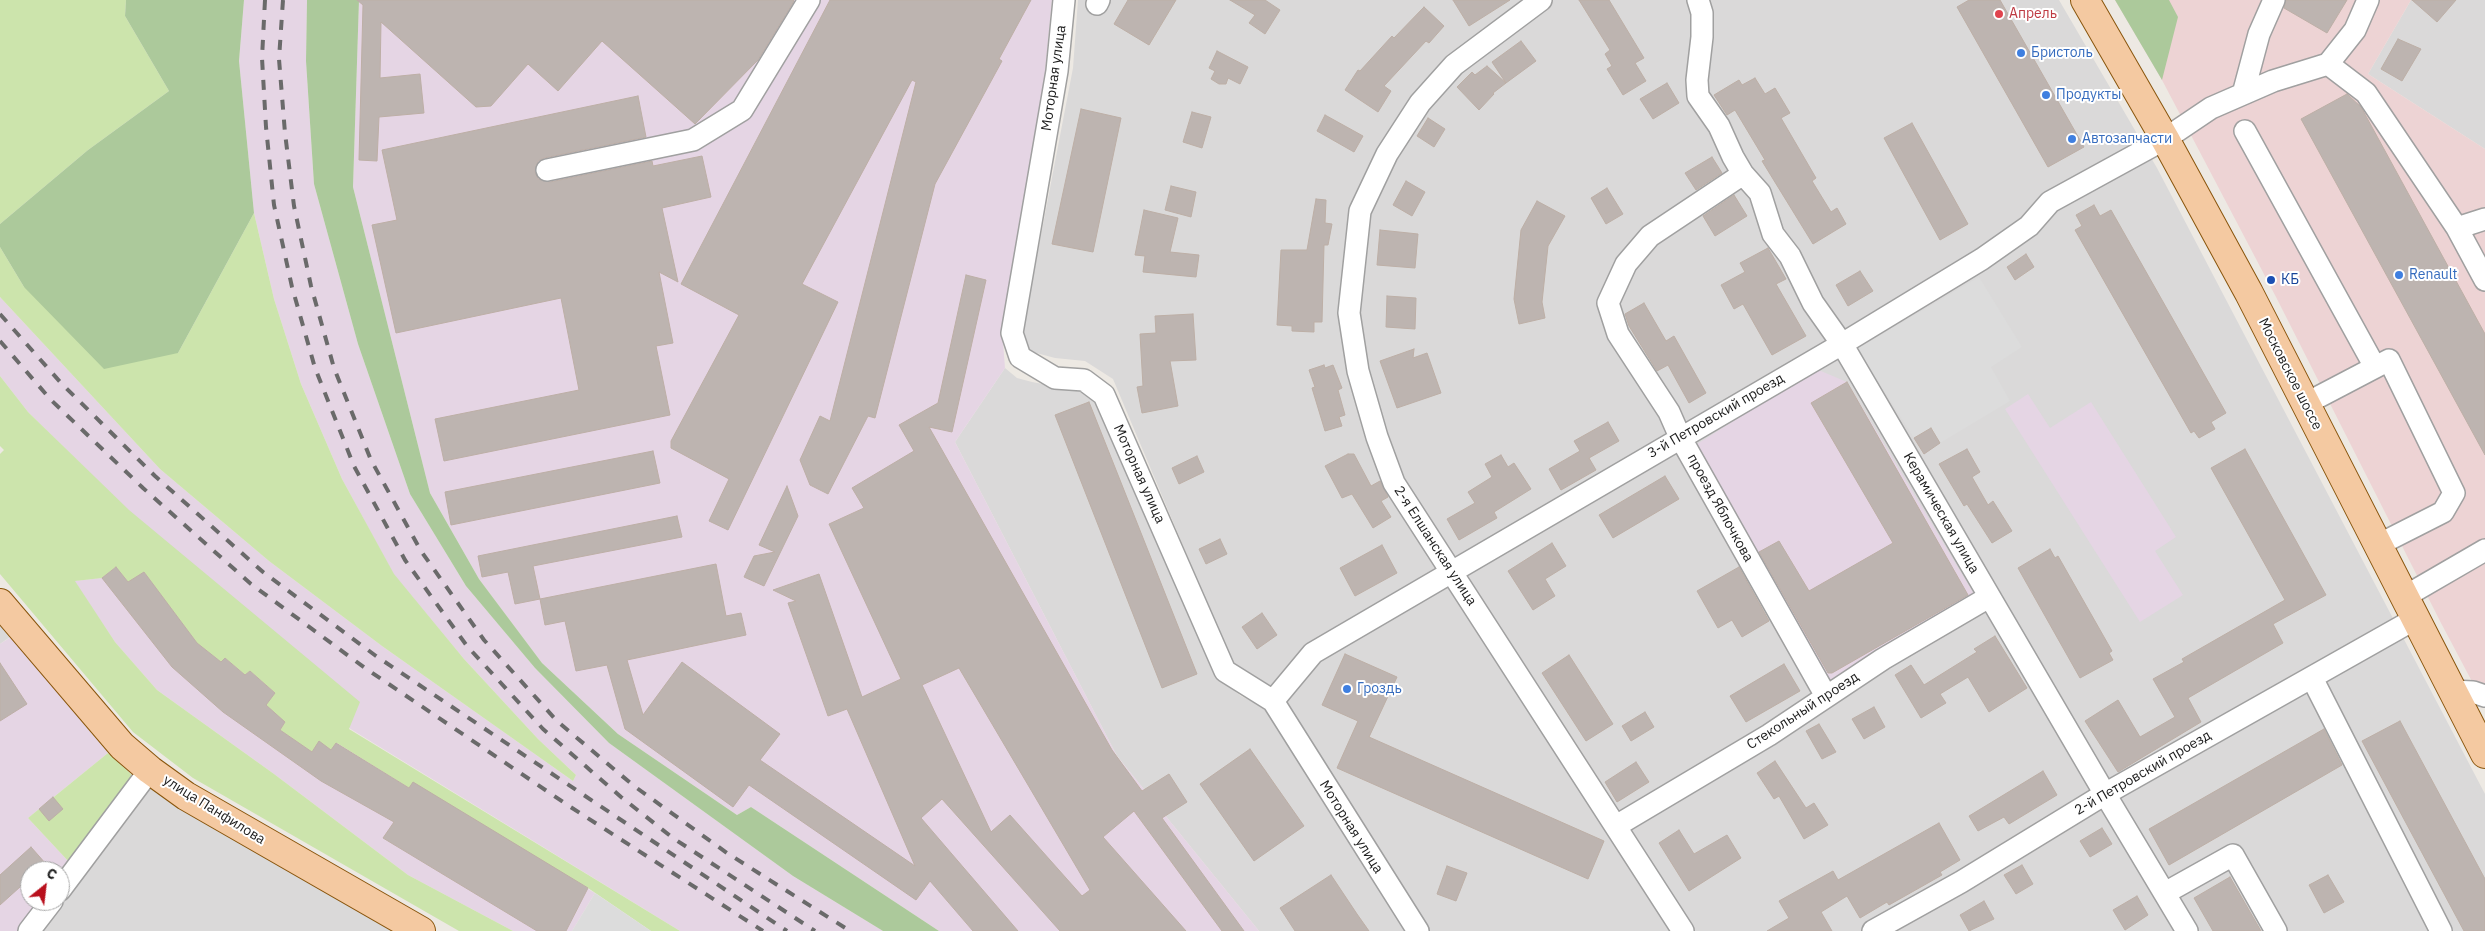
<!DOCTYPE html>
<html>
<head>
<meta charset="utf-8">
<style>
	body { margin:0 }
	#map { position:relative; width:2485px; height:931px; overflow:hidden; background:#ede9e3; font-family:"IBM Plex Sans",sans-serif }
	canvas { display:block }
	.north { position:absolute; left:20px; top:861px; width:50px; height:50px; box-sizing:border-box; background:#fff; border:1px solid #a4a4a4; border-radius:50%; rotate:29deg; font-size:14px; font-weight:700; line-height:20px; text-align:center; color:#1c1c1c }
	.north::after { content:''; display:block; margin:auto; width:18px; height:22px; background:#b9101d; clip-path:polygon(50% 0,100% 100%,50% 72%,0 100%) }
</style>
</head>
<body>
<div id="map">
<canvas width="2485" height="931"></canvas>
<div class="north">С</div>
</div>
<script>
const context = document.querySelector('canvas').getContext('2d');
context.lineJoin = 'round';
function paint(path, color) {
  context.fillStyle = color;
  context.fill(path, 'evenodd');
}
function shape(rows) {
  const path = new Path2D();
  for (const r of rows) {
    path.moveTo(r[0], r[1]);
    for (let i = 2; i < r.length; i += 2) path.lineTo(r[i], r[i + 1]);
  }
  return path;
}
function strokePath(path, color, width, dash) {
  context.strokeStyle = color;
  context.lineWidth = width;
  context.lineCap = dash ? 'butt' : 'round';
  context.setLineDash(dash || []);
  context.stroke(path);
}
function write(font, color, halo, rows, align = 'center') {
  context.font = font + ' "IBM Plex Sans",sans-serif';
  context.lineWidth = 4;
  context.setLineDash([]);
  context.textBaseline = 'middle';
  context.strokeStyle = halo;
  context.fillStyle = color;
  for (const [text, x, y, turn = 0] of rows) {
    context.save();
    context.translate(x, y);
    context.rotate((+turn || 0) * Math.PI / 180);
    context.textAlign = isNaN(turn) ? turn : align;
    if (halo) context.strokeText(text, 0, 0);
    context.fillText(text, 0, 0);
    context.restore();
  }
}
const residential = shape([
	[1078,0,2059,0,2157,168,2485,794,2485,931,1430,931,1281,697,1255,676,1234,667,1113,379,1085,361,1055,358,1029,351,1023,329,1073,68],
	[2411,0,2485,0,2485,149,2368,74],
	[1005,368,1017,378,1032,382,1085,392,1095,401,1220,680,1241,696,1265,708,1406,931,1259,931,1117,756,955,442],
	[0,625,10,637,0,644],
	[151,789,181,805,394,931,41,931,140,793]
]);
const commercial = shape([
	[2115,0,2411,0,2368,74,2485,149,2485,706,2441,623,2276,297,2162,80]
]);
const industrial = shape([
	[244,0,307,0,306,61,314,184,358,344,410,494,466,586,535,668,609,743,793,876,883,931,680,931,349,728,28,412,0,376,0,297,160,469,269,561,382,646,573,781,576,775,538,739,464,659,394,575,342,479,301,384,274,299,254,213,239,61],
	[359,0,1052,0,1041,112,1002,330,1005,368,955,442,1117,756,1259,931,939,931,751,807,737,815,618,734,542,663,479,579,430,493,353,187],
	[1816,369,1847,382,1975,596,1831,686,1694,446],
	[2028,394,2050,428,2091,402,2176,537,2155,551,2183,595,2140,622,2005,409],
	[116,567,144,572,221,662,225,658,245,675,250,671,275,693,285,722,280,730,319,741,336,743,409,788,595,893,572,931,513,931,408,875,274,774,157,690,115,642,74,581,101,578],
	[11,637,108,753,28,818,70,863,60,876,60,871,30,871,30,901,40,901,17,931,0,931,0,644]
]);
const grass = shape([
	[0,0,126,0,125,16,169,91,88,150,0,224],
	[254,213,274,299,301,384,342,479,394,574,464,659,538,739,576,775,573,781,382,646,269,561,160,469,0,297,0,247,24,287,178,353],
	[0,376,28,412,129,510,360,702,349,729,680,931,651,931,588,888,409,788,337,743,331,750,319,742,312,752,280,730,285,722,266,705,275,693,250,671,245,675,225,658,221,662,197,643,144,572,128,582,116,567,102,578,75,581,115,642,157,690,274,774,408,875,513,931,459,931,193,778,133,732,0,574,0,454,4,450,0,446],
	[108,753,131,774,131,787,70,863,28,818]
]);
const forest = shape([
	[126,0,244,0,239,61,254,213,178,353,104,369,24,287,0,247,0,224,88,150,169,91,125,16],
	[307,0,359,0,353,187,430,493,479,579,542,663,618,734,737,815,751,807,939,931,883,931,793,876,609,743,535,668,466,586,410,494,358,344,314,184,306,61],
	[2115,0,2169,0,2178,17,2162,80]
]);
const parking = shape([
	[1979,277,2022,347,1991,367,2010,401,1940,443,1931,428,1914,438,1857,349],
	[595,893,651,931,572,931]
]);
const building = shape([
	[357,0,793,0,794,1,758,60,695,124,602,41,558,91,528,64,491,106,476,107,381,22,380,78,420,74,424,113,379,117,377,161,359,160,363,5,357,0],
	[830,0,1031,0,999,59,1002,61,935,184,875,418,868,416,828,494,810,485,800,460,820,416,830,421,916,82,912,80,802,284,838,302,728,530,709,521,729,479,671,448,671,441,739,315,681,284,830,0],
	[1128,0,1176,0,1149,45,1114,24,1128,0],
	[1230,0,1265,0,1280,10,1265,34,1249,23,1255,15,1230,0],
	[1453,0,1510,0,1469,26,1453,0],
	[1579,0,1609,0,1644,58,1635,63,1646,81,1623,95,1607,69,1612,66,1605,54,1610,50,1579,0],
	[1969,0,2000,0,2084,147,2048,167,1957,7,1969,0],
	[2286,0,2347,0,2327,33,2284,8,2286,0],
	[2412,0,2456,0,2437,22,2412,0],
	[1424,7,1444,26,1429,43,1426,41,1384,86,1391,91,1378,112,1345,90,1358,70,1360,71,1392,36,1394,38,1424,7],
	[2398,39,2421,49,2402,81,2381,69,2398,39],
	[1521,41,1536,61,1506,83,1492,62,1521,41],
	[1217,51,1248,67,1240,84,1228,78,1226,84,1219,84,1211,79,1215,71,1209,68,1217,51],
	[1487,66,1506,83,1493,93,1494,94,1479,110,1457,87,1472,72,1475,75,1487,66],
	[1755,78,1765,94,1775,88,1790,113,1781,118,1816,178,1812,181,1831,212,1837,208,1846,224,1813,244,1762,161,1765,160,1735,110,1727,115,1714,95,1739,80,1742,85,1755,78],
	[1667,83,1679,103,1653,119,1640,99,1667,83],
	[2347,94,2361,107,2485,334,2485,455,2301,119,2347,94],
	[638,96,646,137,544,158,538,161,535,172,538,179,550,182,652,161,653,166,702,156,711,197,662,208,678,282,659,272,673,343,656,346,670,415,444,461,435,419,579,390,561,298,396,333,372,225,397,220,382,150,638,96],
	[1081,109,1121,118,1093,252,1052,244,1081,109],
	[1192,112,1211,117,1202,148,1183,142,1192,112],
	[1325,115,1363,136,1354,152,1317,131,1325,115],
	[1428,118,1445,129,1434,147,1417,136,1428,118],
	[1912,123,1968,224,1940,240,1884,138,1912,123],
	[1712,157,1722,173,1696,190,1685,173,1712,157],
	[1406,181,1425,192,1412,216,1393,205,1406,181],
	[1171,186,1196,192,1191,217,1165,210,1171,186],
	[1607,188,1623,214,1606,224,1591,198,1607,188],
	[1734,195,1747,216,1715,236,1703,216,1734,195],
	[1316,199,1326,200,1325,223,1332,224,1328,245,1324,245,1322,322,1314,322,1314,332,1292,331,1292,326,1277,325,1281,250,1307,250,1316,199],
	[1537,201,1565,216,1548,246,1542,302,1545,318,1519,324,1514,299,1521,230,1537,201],
	[2094,205,2100,216,2111,210,2226,413,2211,422,2215,429,2199,438,2194,431,2191,433,2075,230,2082,226,2076,215,2094,205],
	[1144,210,1178,218,1170,252,1199,255,1196,277,1143,272,1145,256,1135,255,1144,210],
	[1380,230,1418,234,1415,268,1377,265,1380,230],
	[1768,248,1786,279,1776,284,1806,336,1772,355,1743,304,1734,309,1721,285,1745,272,1740,263,1768,248],
	[2026,254,2034,267,2015,280,2007,267,2026,254],
	[1860,271,1873,291,1848,306,1836,285,1860,271],
	[966,275,986,280,952,432,929,427,1112,750,1142,791,1169,774,1187,802,1162,818,1244,931,1222,931,1134,811,1103,837,1186,931,1060,931,942,799,921,818,1018,931,973,931,930,881,916,900,749,785,733,807,625,729,607,665,576,671,565,621,545,625,540,599,716,564,726,616,741,613,746,635,627,660,643,715,682,662,780,734,760,760,915,866,847,709,828,716,788,603,796,601,773,590,819,574,862,697,901,679,829,524,864,508,852,488,914,451,899,425,938,403,966,275],
	[959,668,1090,890,1082,896,1010,815,991,832,922,685,959,668],
	[1387,296,1416,298,1415,329,1386,327,1387,296],
	[1644,303,1666,341,1674,336,1706,393,1689,403,1668,365,1657,371,1629,326,1625,314,1644,303],
	[1193,314,1196,360,1170,361,1178,406,1142,413,1137,387,1143,386,1140,334,1156,333,1155,316,1193,314],
	[1414,349,1413,358,1427,353,1441,393,1397,408,1380,361,1414,349],
	[1324,365,1325,368,1333,365,1342,388,1338,390,1345,415,1339,417,1342,426,1325,431,1312,388,1315,387,1309,370,1324,365],
	[1847,382,1968,595,1832,673,1828,673,1759,552,1779,541,1809,591,1893,543,1811,403,1847,382],
	[1089,402,1197,674,1162,688,1055,415,1089,402],
	[1608,422,1619,441,1589,458,1596,470,1561,490,1549,469,1580,451,1574,441,1608,422],
	[1931,428,1940,443,1924,454,1914,438,1931,428],
	[1967,449,1980,472,1972,477,1988,505,1993,501,2012,531,1992,543,1967,504,1964,506,1939,464,1967,449],
	[2245,449,2326,595,2273,624,2283,643,2188,698,2201,722,2118,772,2085,721,2118,700,2140,737,2175,717,2153,679,2184,662,2182,659,2285,600,2211,468,2245,449],
	[653,451,660,483,451,525,445,492,653,451],
	[1348,454,1354,454,1371,486,1380,481,1388,497,1381,501,1391,517,1373,528,1352,494,1342,498,1325,466,1348,454],
	[1501,455,1508,467,1514,463,1531,489,1494,512,1497,518,1459,540,1447,519,1475,503,1468,492,1492,477,1485,464,1501,455],
	[1197,456,1204,472,1179,484,1172,468,1197,456],
	[1665,476,1679,499,1613,538,1599,515,1665,476],
	[787,486,798,516,764,586,744,577,754,556,775,552,759,545,787,486],
	[677,516,682,537,533,566,540,599,515,604,508,572,482,577,478,556,677,516],
	[1220,539,1227,554,1206,564,1199,549,1220,539],
	[1552,543,1566,566,1545,579,1555,596,1533,610,1508,571,1552,543],
	[1382,545,1397,573,1355,596,1340,568,1382,545],
	[2050,549,2055,558,2058,556,2112,651,2109,653,2113,660,2080,678,2018,568,2050,549],
	[116,567,128,582,144,572,197,643,221,662,225,658,245,675,250,671,275,693,266,705,285,722,280,730,312,752,319,741,331,750,336,743,409,788,413,782,588,888,566,931,537,931,383,838,394,822,321,781,223,712,172,667,102,578,116,567],
	[1739,567,1769,621,1742,637,1732,620,1718,628,1697,591,1739,567],
	[1262,613,1277,635,1257,649,1242,627,1262,613],
	[1995,636,2027,688,1989,712,1968,677,1940,694,1946,703,1921,718,1895,675,1911,665,1924,685,1977,652,1974,649,1995,636],
	[1345,654,1397,677,1369,737,1604,841,1588,879,1337,768,1358,721,1322,705,1345,654],
	[1569,655,1613,724,1586,741,1542,673,1569,655],
	[0,663,27,704,0,721,0,663],
	[1784,664,1800,691,1746,722,1730,696,1784,664],
	[1874,707,1885,727,1864,739,1852,719,1874,707],
	[1645,712,1654,727,1631,741,1622,726,1645,712],
	[2400,721,2485,879,2485,931,2464,931,2362,741,2400,721],
	[1819,724,1836,752,1822,759,1806,731,1819,724],
	[2324,729,2342,765,2169,865,2149,829,2324,729],
	[1250,749,1304,826,1254,861,1200,784,1250,749],
	[1775,761,1806,808,1814,803,1828,825,1804,839,1779,796,1774,799,1757,773,1775,761],
	[1636,762,1649,782,1617,802,1605,782,1636,762],
	[2043,771,2057,795,2009,824,2004,817,1978,831,1969,816,2043,771],
	[53,797,63,809,49,821,39,809,53,797],
	[1939,823,1960,860,1940,872,1942,875,1889,905,1887,902,1860,918,1847,896,1821,912,1832,931,1767,931,1789,918,1779,901,1833,871,1838,880,1939,823],
	[2102,828,2112,844,2090,857,2080,841,2102,828],
	[1679,830,1694,854,1727,835,1741,858,1689,891,1659,843,1679,830],
	[31,847,46,864,38,871,30,871,30,878,0,905,0,875,31,847],
	[2022,865,2033,884,2016,894,2004,875,2022,865],
	[1447,866,1467,873,1456,901,1437,894,1447,866],
	[1331,875,1357,914,1369,931,1295,931,1280,908,1331,875],
	[2328,875,2344,902,2324,913,2309,885,2328,875],
	[2230,877,2261,931,2213,931,2194,898,2230,877],
	[2137,896,2148,915,2125,930,2113,910,2137,896],
	[1984,901,1994,919,1969,931,1960,915,1984,901]
]);
const minor = shape([
	[1064,0,1057,71,1012,333,1020,357,1055,378,1084,380,1104,395,1225,671,1273,701,1418,931],
	[1541,0,1454,65,1420,103,1387,154,1360,211,1349,313,1358,371,1377,437,1394,483,1683,931],
	[1698,0,1702,13,1702,37,1697,80,1698,96,1719,126,1733,157,1743,174,1760,193,1773,234,1790,256,1813,303,1842,344,2105,794,2187,931],
	[1097,4,1099,0],
	[2328,64,2366,93,2457,228,2485,219],
	[2243,94,2259,34,2274,0],
	[2245,131,2375,367],
	[547,170,693,140,742,110,809,0],
	[1743,174,1650,236,1626,264,1608,303,1618,334,1669,412,1680,437,1826,696],
	[2457,228,2485,280],
	[2305,404,2389,360,2454,493,2443,512,2378,545],
	[2404,597,2485,550],
	[2312,678,2441,931],
	[2452,691,2473,692,2485,696],
	[1273,701,1313,653,1842,344,1982,259,2029,226,2050,202,2165,139,2211,108,2273,81,2328,64,2355,30,2368,0],
	[1616,826,1769,735,1883,659,1989,597],
	[60,890,150,770],
	[2165,893,2233,855,2276,931],
	[29,931,52,901],
	[1873,931,1961,882,2105,794,2415,619]
]);
const major = shape([
	[2085,0,2165,139,2249,293,2485,754],
	[0,603,122,746,150,770,186,796,421,931]
]);
const rail = shape([
	[265,0,262,58,266,127,274,205,292,287,315,368,354,466,405,560,467,646,543,729,621,797,673,838,815,931],
	[283,0,279,59,285,133,294,206,311,286,334,368,371,460,421,551,484,640,557,721,634,786,727,853,850,931],
	[0,314,61,383,155,476,263,572,376,656,787,931],
	[0,341,51,400,143,488,251,584,365,668,569,806,763,931]
]);
const markers = [
	[1999,14,5,"#e0444e"],
	[2021,53,5,"#3f7fe0"],
	[2046,95,5,"#3f7fe0"],
	[2072,139,5,"#3f7fe0"],
	[2399,275,5,"#3f7fe0"],
	[2271,280,5,"#1a4fb4"],
	[1347,689,5,"#3f7fe0"]
];
const healthNames = [
	["Апрель",2009,14]
];
const shopNames = [
	["Бристоль",2031,53],
	["Продукты",2056,95],
	["Автозапчасти",2082,139],
	["Renault",2409,275],
	["Гроздь",1357,689]
];
const streetNames = [
	["Моторная улица",1054,78,-82],
	["Московское шоссе",2290,374,63],
	["3-й Петровский проезд",1716,416,-30],
	["Моторная улица",1139,474,66],
	["проезд Яблочкова",1720,508,61],
	["Керамическая улица",1941,513,60],
	["2-я Елшанская улица",1435,546,57],
	["Стекольный проезд",1803,711,-33],
	["2-й Петровский проезд",2143,773,-30],
	["улица Панфилова",214,810,32],
	["Моторная улица",1351,827,58]
];
const transitNames = [
	["КБ",2281,280]
];
paint(residential, '#dad9d9');
paint(commercial, '#edd3d4');
paint(industrial, '#e5d5e4');
paint(grass, '#cce4ac');
paint(forest, '#acc99b');
paint(parking, '#dcdcdc');
paint(building, '#bdb4b0');
strokePath(building, '#bdafa6', 1);
strokePath(minor, '#a0a0a0', 24);
strokePath(major, '#89550c', 30);
strokePath(minor, '#fff', 21);
strokePath(major, '#f4c9a1', 28);
strokePath(rail, '#6a6a6a', 4, [10, 10]);
for (const [x, y, r, color] of markers) {
  const dot = new Path2D();
  dot.arc(x, y, r, 0, 2 * Math.PI);
  context.fillStyle = color;
  context.fill(dot);
  strokePath(dot, '#fff', 2);
}
write('14px', '#be3a42', '#fff', healthNames, 'left');
write('14px', '#366cbe', '#fff', shopNames, 'left');
write('14px', '#1c1c1c', '#fff', streetNames);
write('14px', '#164399', '#fff', transitNames, 'left');
</script>
</body>
</html>
